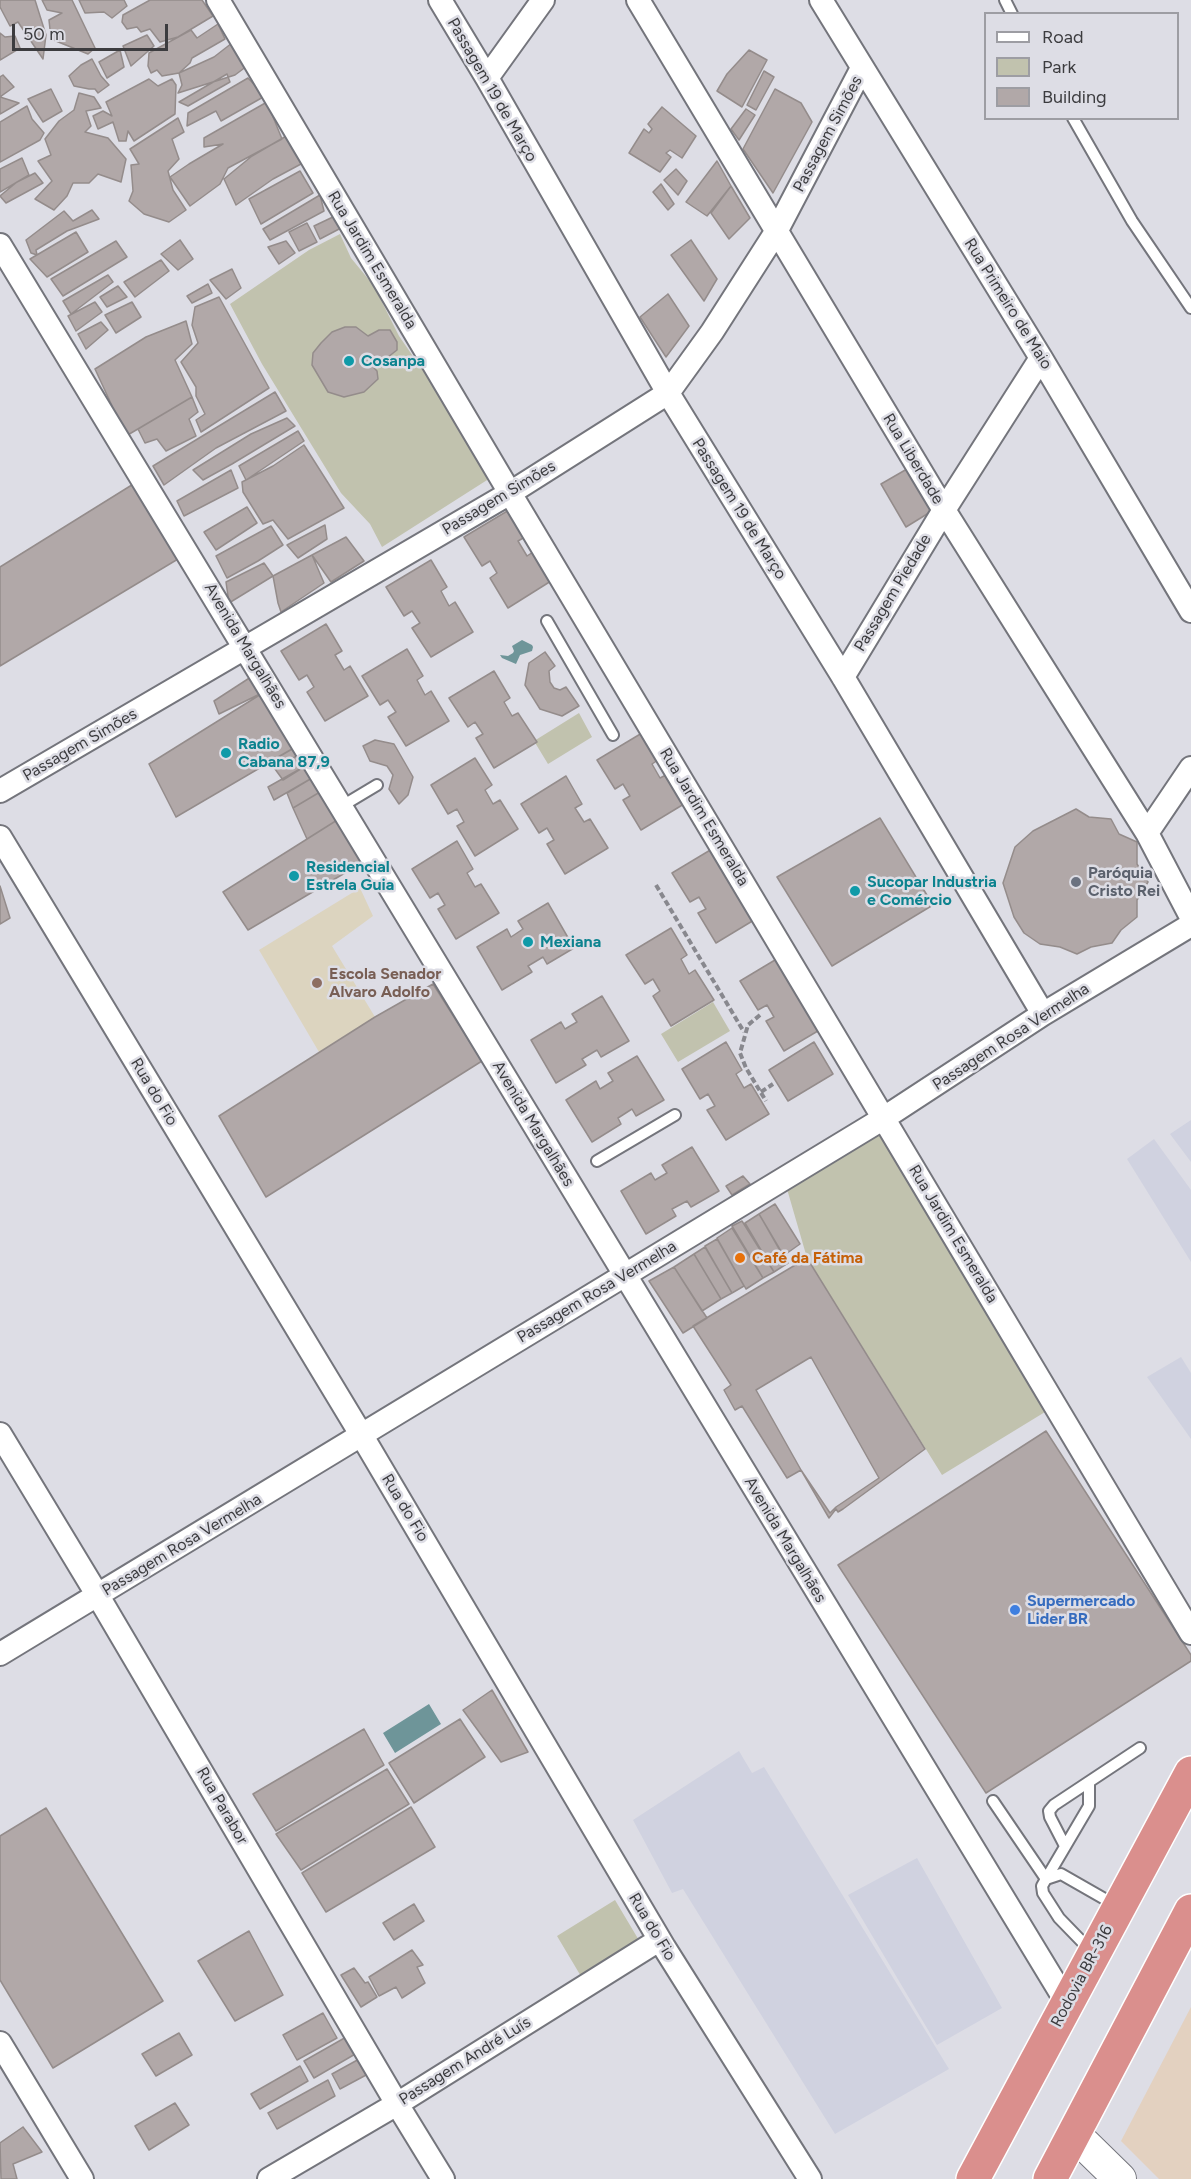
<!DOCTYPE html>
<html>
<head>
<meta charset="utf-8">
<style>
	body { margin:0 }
	#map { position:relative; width:1191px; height:2179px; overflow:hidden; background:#dddde5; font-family:Figtree,sans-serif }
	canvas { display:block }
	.legend { position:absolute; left:984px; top:12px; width:195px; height:108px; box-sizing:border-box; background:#dddde5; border:2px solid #9d9da3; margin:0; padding:8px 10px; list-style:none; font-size:18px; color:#3c3c3f }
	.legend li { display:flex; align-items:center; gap:12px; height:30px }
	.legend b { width:30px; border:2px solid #9d9da3 }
	.scale { position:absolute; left:12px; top:24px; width:156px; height:27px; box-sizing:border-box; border:3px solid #3c3c3f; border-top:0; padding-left:8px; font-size:18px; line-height:21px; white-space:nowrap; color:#3c3c3f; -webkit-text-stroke:4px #dddde5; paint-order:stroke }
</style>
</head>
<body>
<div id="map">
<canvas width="1191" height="2179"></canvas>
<ul class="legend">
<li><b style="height:8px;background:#fff"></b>Road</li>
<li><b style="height:16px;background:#c1c2ae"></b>Park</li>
<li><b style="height:16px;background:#b1a8a8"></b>Building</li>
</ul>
<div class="scale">50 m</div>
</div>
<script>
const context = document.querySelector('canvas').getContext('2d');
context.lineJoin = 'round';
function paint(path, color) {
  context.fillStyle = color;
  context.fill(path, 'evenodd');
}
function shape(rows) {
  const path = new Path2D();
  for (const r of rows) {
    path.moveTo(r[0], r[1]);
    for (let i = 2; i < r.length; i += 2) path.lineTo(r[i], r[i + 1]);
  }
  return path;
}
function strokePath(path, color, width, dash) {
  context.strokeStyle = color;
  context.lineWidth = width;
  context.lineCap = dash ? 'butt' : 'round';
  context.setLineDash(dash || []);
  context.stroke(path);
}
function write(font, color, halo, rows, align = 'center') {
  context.font = font + ' Figtree,sans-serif';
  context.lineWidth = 5;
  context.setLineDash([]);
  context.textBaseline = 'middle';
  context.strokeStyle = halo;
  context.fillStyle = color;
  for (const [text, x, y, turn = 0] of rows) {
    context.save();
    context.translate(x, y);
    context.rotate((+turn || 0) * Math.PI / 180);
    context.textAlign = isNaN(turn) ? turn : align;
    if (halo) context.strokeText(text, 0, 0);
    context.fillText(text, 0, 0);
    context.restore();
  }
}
const built = shape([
	[1191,1120,1191,1162,1170,1134],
	[1154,1139,1191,1190,1191,1262,1127,1159],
	[1181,1357,1191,1373,1191,1439,1147,1377],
	[739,1751,752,1773,764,1767,949,2069,835,2134,683,1889,672,1893,633,1820],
	[917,1858,1002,2008,937,2045,848,1895]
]);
const education = shape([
	[360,888,373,916,332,946,375,1017,319,1052,259,950]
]);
const medical = shape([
	[1191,2007,1191,2179,1159,2179,1121,2141]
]);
const green = shape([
	[340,234,351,258,374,286,399,336,495,475,382,547,370,524,341,493,262,364,230,304,309,250],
	[579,713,592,737,548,764,534,741],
	[713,1002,730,1031,678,1062,661,1034],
	[880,1131,1045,1412,942,1475,807,1258,787,1189],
	[615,1900,640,1942,582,1978,557,1936]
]);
const water = shape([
	[522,640,532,645,533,647,532,651,520,655,516,664,502,658,500,655,508,656,513,653,514,651,512,646],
	[429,1704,441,1724,395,1753,383,1733]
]);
const building = shape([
	[0,0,35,0,46,35,43,59,18,22,10,26,0,7,0,0],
	[42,0,72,0,95,48,88,54,51,39,49,20,62,13,47,10,42,0],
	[79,0,124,0,127,6,112,18,104,12,85,13,79,0],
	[150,0,202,0,213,16,178,37,160,42,150,29,141,32,137,27,127,29,122,22,123,15,150,0],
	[218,24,225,39,192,58,190,63,179,73,162,76,157,70,151,73,148,66,149,53,191,30,197,38,218,24],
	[0,33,5,37,15,36,20,48,0,60,0,33],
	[147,35,154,46,131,66,123,46,147,35],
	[232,43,247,66,235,75,178,93,182,85,179,73,214,57,232,43],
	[120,50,124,67,107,78,99,62,120,50],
	[749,50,767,60,742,107,717,91,727,74,749,50],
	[92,59,101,76,109,85,98,93,95,89,89,89,74,86,69,76,81,65,92,59],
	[764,71,774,77,756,110,747,105,764,71],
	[227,74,230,82,188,106,179,102,227,74],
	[3,75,14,87,0,97,19,103,0,114,0,77,3,75],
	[248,78,265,96,221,121,216,111,187,126,188,113,248,78],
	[149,79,158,86,172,79,176,85,175,114,134,141,128,131,126,141,119,141,113,122,98,129,93,116,103,111,112,116,106,102,149,79],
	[51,89,62,111,43,122,28,99,51,89],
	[775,89,801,103,812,122,773,193,743,149,775,89],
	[79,93,94,97,101,108,86,111,91,126,85,132,108,138,126,159,121,182,98,174,89,183,73,183,67,196,54,210,35,199,52,181,38,161,51,155,45,139,59,121,74,110,79,93],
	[267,102,282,139,228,168,220,184,190,206,170,177,189,164,223,144,204,147,204,138,267,102],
	[27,106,32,119,44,133,40,140,0,162,0,122,27,106],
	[662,107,696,136,682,158,670,150,666,153,671,157,660,172,629,153,644,129,649,133,652,129,648,124,662,107],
	[746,109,755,115,739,140,731,129,746,109],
	[178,118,184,132,172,139,179,159,168,171,173,190,186,210,169,222,144,214,129,201,133,191,131,165,139,164,130,149,178,118],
	[288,135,301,164,273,179,236,205,224,179,252,156,288,135],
	[22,158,29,175,0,192,0,169,22,158],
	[717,161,731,186,707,216,686,202,717,161],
	[676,169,687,181,678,195,664,180,676,169],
	[300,171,313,193,261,224,249,199,300,171],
	[35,173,43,183,6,203,0,196,17,182,35,173],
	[661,184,674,204,668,210,653,192,661,184],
	[731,186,750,218,729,239,711,213,731,186],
	[320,195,324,211,270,240,263,229,320,195],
	[92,210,99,219,67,231,36,250,37,255,31,253,26,240,64,211,73,221,92,210],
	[335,216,341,228,320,239,314,226,335,216],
	[307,223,317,242,299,251,289,232,307,223],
	[76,232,88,252,47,277,30,259,76,232],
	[180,240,193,259,178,270,161,254,180,240],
	[691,240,717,279,704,301,671,255,691,240],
	[116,241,127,257,63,296,51,279,116,241],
	[286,241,295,253,279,264,268,247,286,241],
	[161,260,169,271,135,297,124,282,161,260],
	[232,269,241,288,226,299,210,280,232,269],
	[108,275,113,282,71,314,63,301,108,275],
	[208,284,212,293,192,303,187,296,208,284],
	[118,286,127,297,107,307,100,297,118,286],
	[668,294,689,326,666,357,640,317,668,294],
	[219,297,269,388,201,432,196,420,205,414,196,396,196,387,181,362,198,343,192,325,195,307,219,297],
	[95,302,102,312,76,331,68,316,95,302],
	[132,302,141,317,116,333,105,315,132,302],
	[186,321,192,344,175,360,192,397,126,436,95,369,146,337,186,321],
	[101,322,108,330,86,349,78,334,101,322],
	[345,327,356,327,368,336,379,330,390,330,397,342,397,350,374,368,377,371,378,379,364,392,344,397,328,392,312,365,313,353,321,343,332,332,345,327],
	[275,392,286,411,216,448,164,485,153,466,275,392],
	[192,397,198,412,189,419,196,436,166,451,157,439,145,443,138,429,192,397],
	[287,418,295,426,232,464,203,480,193,470,251,434,287,418],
	[298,431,304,441,246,480,239,466,298,431],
	[304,445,344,508,288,539,273,520,263,524,243,492,242,482,273,466,304,445],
	[907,469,932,511,906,527,881,484,907,469],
	[231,470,238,488,184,516,177,501,231,470],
	[135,483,178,559,0,666,0,567,135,483],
	[247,507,257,523,216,550,204,532,247,507],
	[509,510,525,537,518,541,527,556,533,552,551,581,508,608,490,578,497,573,490,561,482,566,464,537,509,510],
	[325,525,327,539,298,558,287,545,325,525],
	[271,526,283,545,258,561,227,578,216,556,271,526],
	[346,537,364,561,331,582,312,555,346,537],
	[312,555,324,583,281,612,278,603,273,576,312,555],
	[431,560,447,587,441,591,449,606,455,602,473,632,431,657,412,628,420,623,412,611,404,616,386,587,431,560],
	[264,563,273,576,229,603,226,582,264,563],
	[326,624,342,651,335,655,344,670,350,666,368,696,325,721,307,692,314,687,307,675,299,680,281,651,326,624],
	[407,649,423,676,417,680,425,695,431,691,449,721,406,746,388,717,396,712,388,700,380,705,362,676,407,649],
	[545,652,555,666,549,671,550,682,554,688,560,690,566,687,579,706,562,716,540,709,525,685,529,663,545,652],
	[494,671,510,698,504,702,512,716,518,713,537,742,494,768,476,738,483,734,475,722,468,727,449,698,494,671],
	[254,675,266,691,219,714,214,701,254,675],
	[266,691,299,745,176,817,149,764,266,691],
	[642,733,658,760,652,764,660,778,666,775,684,804,641,830,623,800,630,796,623,784,615,789,597,760,642,733],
	[375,740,394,744,413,777,408,795,399,804,389,789,393,775,387,766,370,761,363,746,375,740],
	[299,745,298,755,275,769,271,761,299,745],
	[298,755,307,765,283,780,275,769,298,755],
	[475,758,492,785,485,790,493,804,500,800,518,829,475,856,457,826,464,822,457,809,448,814,431,785,475,758],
	[307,765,312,778,274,800,268,787,307,765],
	[566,776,582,804,575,808,584,822,590,819,608,848,565,874,547,844,554,840,547,828,539,833,521,804,566,776],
	[312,778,320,792,293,808,287,793,312,778],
	[320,792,342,817,307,839,293,808,320,792],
	[1076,809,1089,817,1111,819,1119,834,1137,842,1137,864,1148,882,1137,900,1137,917,1121,930,1112,943,1091,947,1077,954,1060,947,1040,944,1024,933,1014,917,1003,883,1015,847,1033,831,1076,809],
	[342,817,367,860,248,930,223,892,342,817],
	[880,818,933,905,832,966,777,877,880,818],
	[457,841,473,869,467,873,475,887,481,884,499,913,456,939,438,909,445,905,438,893,430,898,412,869,457,841],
	[717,846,759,917,716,943,698,913,706,909,699,897,690,902,672,873,717,846],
	[0,886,10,918,0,924,0,886],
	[548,903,574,948,547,964,543,957,528,966,532,972,502,990,477,947,507,929,511,937,523,929,518,921,548,903],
	[671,928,687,955,681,959,689,974,695,970,714,1000,671,1026,653,996,660,991,653,979,645,984,626,955,671,928],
	[785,954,828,1025,784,1051,766,1021,774,1017,767,1005,758,1010,740,981,785,954],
	[433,984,482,1061,266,1197,219,1116,375,1017,433,984],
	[602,996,629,1041,601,1057,597,1050,582,1059,586,1065,556,1083,531,1040,561,1022,565,1029,577,1022,572,1014,602,996],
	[726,1042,742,1070,736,1074,744,1088,751,1084,769,1114,726,1140,707,1110,715,1106,708,1094,700,1099,682,1069,726,1042],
	[814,1042,833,1074,788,1101,769,1070,814,1042],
	[637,1056,664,1100,636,1116,632,1109,618,1118,621,1124,592,1142,566,1100,596,1081,600,1089,613,1081,608,1073,637,1056],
	[692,1147,719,1191,691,1207,687,1201,672,1209,676,1216,646,1234,621,1191,651,1173,655,1180,667,1173,662,1165,692,1147],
	[743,1176,750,1184,732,1195,726,1186,743,1176],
	[775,1204,800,1244,783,1256,759,1214,775,1204],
	[759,1214,788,1263,774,1272,745,1223,759,1214],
	[742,1221,774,1272,763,1278,732,1226,742,1221],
	[732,1228,763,1278,746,1289,717,1238,732,1228],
	[717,1239,744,1286,732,1293,705,1246,717,1239],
	[705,1247,732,1293,721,1299,694,1254,705,1247],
	[694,1254,721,1299,702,1311,674,1267,694,1254],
	[807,1258,925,1449,843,1509,838,1512,836,1509,829,1518,801,1470,787,1478,742,1406,735,1410,724,1390,731,1385,693,1326,807,1258],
	[674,1267,707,1318,683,1333,649,1281,674,1267],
	[811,1357,879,1478,836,1507,830,1513,801,1470,756,1390,811,1357],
	[1046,1431,1191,1655,1191,1661,986,1793,838,1565,1046,1431],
	[492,1690,528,1752,501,1762,463,1710,492,1690],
	[460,1719,485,1757,414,1803,389,1763,460,1719],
	[364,1729,384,1765,276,1831,253,1794,364,1729],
	[387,1769,409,1804,301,1870,276,1834,387,1769],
	[411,1807,435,1847,326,1912,302,1873,411,1807],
	[46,1808,163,2001,53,2068,0,1980,0,1836,46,1808],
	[414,1904,424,1921,394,1940,383,1923,414,1904],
	[249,1931,283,1995,235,2021,198,1961,249,1931],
	[412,1950,423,1965,417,1967,425,1983,402,1998,396,1987,379,1996,369,1977,412,1950],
	[354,1968,365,1983,368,1982,377,1997,361,2007,341,1975,354,1968],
	[323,2013,337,2038,297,2060,283,2035,323,2013],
	[179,2033,192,2055,156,2076,142,2054,179,2033],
	[348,2036,357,2053,314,2078,304,2061,348,2036],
	[361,2058,368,2074,340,2089,332,2074,361,2058],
	[300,2066,308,2081,260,2109,251,2094,300,2066],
	[328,2080,335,2096,277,2129,268,2113,328,2080],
	[175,2103,189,2125,149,2150,135,2126,175,2103],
	[23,2127,42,2152,13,2164,17,2179,1,2179,0,2143,23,2127]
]);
const path = shape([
	[656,885,744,1032],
	[760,1015,748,1025,740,1053,746,1068,766,1101],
	[761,1092,773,1084]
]);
const lane = shape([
	[1005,0,1012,14],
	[1073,118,1132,221,1191,308],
	[547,621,613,735],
	[342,806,377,785],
	[597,1161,675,1115],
	[993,1801,1046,1879,1042,1886,1043,1893,1059,1918,1091,1951],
	[1065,1846,1050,1817,1049,1811,1054,1805,1140,1748],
	[1046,1879,1089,1806,1089,1782],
	[1046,1879,1061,1874,1117,1906]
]);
const street = shape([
	[218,0,510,493,1191,1633],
	[440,0,487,78,668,393,843,677,1043,1014],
	[638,0,944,510,1147,833,1191,917],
	[821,0,1041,358,1191,611],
	[487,78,543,0],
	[0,245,1067,2003],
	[843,677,944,510,1041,358],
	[0,791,510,493,668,393,712,332,776,232,862,68],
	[1147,833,1191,768],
	[0,837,362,1436,664,1947,810,2179],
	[0,1434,98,1596,397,2104,443,2179],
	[0,1654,884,1118,1043,1014,1191,925],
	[0,2043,82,2179],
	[269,2179,397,2104,659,1940]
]);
const secondary = shape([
	[1074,2134,1120,2179]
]);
const highway = shape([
	[973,2179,1191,1773],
	[1050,2179,1191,1911]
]);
const markers = [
	[349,361,6,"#0f9aa8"],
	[226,753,6,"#0f9aa8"],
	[294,876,6,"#0f9aa8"],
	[1076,882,6,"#6b7280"],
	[855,891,6,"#0f9aa8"],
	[528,942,6,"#0f9aa8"],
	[317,983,6,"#8d6e63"],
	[740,1258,6,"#e8710a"],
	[1015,1610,6,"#3f7fe0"]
];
const streetNames = [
	["Passagem 19 de Março",492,90,60],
	["Passagem Simões",828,134,-62],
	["Rua Jardim Esmeralda",372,260,59],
	["Rua Primeiro de Maio",1008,304,58],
	["Rua Liberdade",913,459,59],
	["Passagem Simões",499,498,-31],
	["Passagem 19 de Março",739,509,58],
	["Passagem Piedade",893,593,-59],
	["Avenida Margalhães",245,646,59],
	["Passagem Simões",80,745,-30],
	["Rua Jardim Esmeralda",704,817,59],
	["Passagem Rosa Vermelha",1011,1037,-33],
	["Rua do Fio",154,1092,59],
	["Avenida Margalhães",533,1124,59],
	["Rua Jardim Esmeralda",953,1234,59],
	["Passagem Rosa Vermelha",597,1292,-31],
	["Rua do Fio",405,1508,59],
	["Avenida Margalhães",785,1540,59],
	["Passagem Rosa Vermelha",182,1545,-31],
	["Rua Parabor",222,1806,60],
	["Rua do Fio",652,1927,59],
	["Rodovia BR-316",1082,1976,-62],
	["Passagem André Luís",465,2061,-32]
];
const cultureNames = [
	["Cosanpa",361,361],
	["Radio",238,744],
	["Cabana 87,9",238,762],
	["Residencial",306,867],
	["Estrela Guia",306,885],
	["Sucopar Industria",867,882],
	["e Comércio",867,900],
	["Mexiana",540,942]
];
const worshipNames = [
	["Paróquia",1088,873],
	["Cristo Rei",1088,891]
];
const educationNames = [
	["Escola Senador",329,974],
	["Alvaro Adolfo",329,992]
];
const foodNames = [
	["Café da Fátima",752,1258]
];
const shopNames = [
	["Supermercado",1027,1601],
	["Lider BR",1027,1619]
];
paint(built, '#d0d2e0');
paint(education, '#dcd4bf');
paint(medical, '#e3d1c0');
paint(green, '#c1c2ae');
paint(water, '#6e9599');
paint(building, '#b1a8a8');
strokePath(building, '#948c8b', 1.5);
strokePath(lane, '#74757c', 14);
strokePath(street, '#74757c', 26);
strokePath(secondary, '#74757c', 34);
strokePath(highway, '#fff', 36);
strokePath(path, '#88888e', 4, [6, 3]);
strokePath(lane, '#fff', 10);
strokePath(street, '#fff', 22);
strokePath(secondary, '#fff', 32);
strokePath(highway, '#da8f8d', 33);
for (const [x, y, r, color] of markers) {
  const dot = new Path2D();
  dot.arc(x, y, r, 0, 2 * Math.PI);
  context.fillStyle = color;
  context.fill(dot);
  strokePath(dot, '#dddde5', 2);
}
write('16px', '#3c3c3f', '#dddde5', streetNames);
write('bold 16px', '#0d838f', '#dddde5', cultureNames, 'left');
write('bold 16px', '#5b616d', '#dddde5', worshipNames, 'left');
write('bold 16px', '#785e54', '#dddde5', educationNames, 'left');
write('bold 16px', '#c56008', '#dddde5', foodNames, 'left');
write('bold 16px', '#366cbe', '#dddde5', shopNames, 'left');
</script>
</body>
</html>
